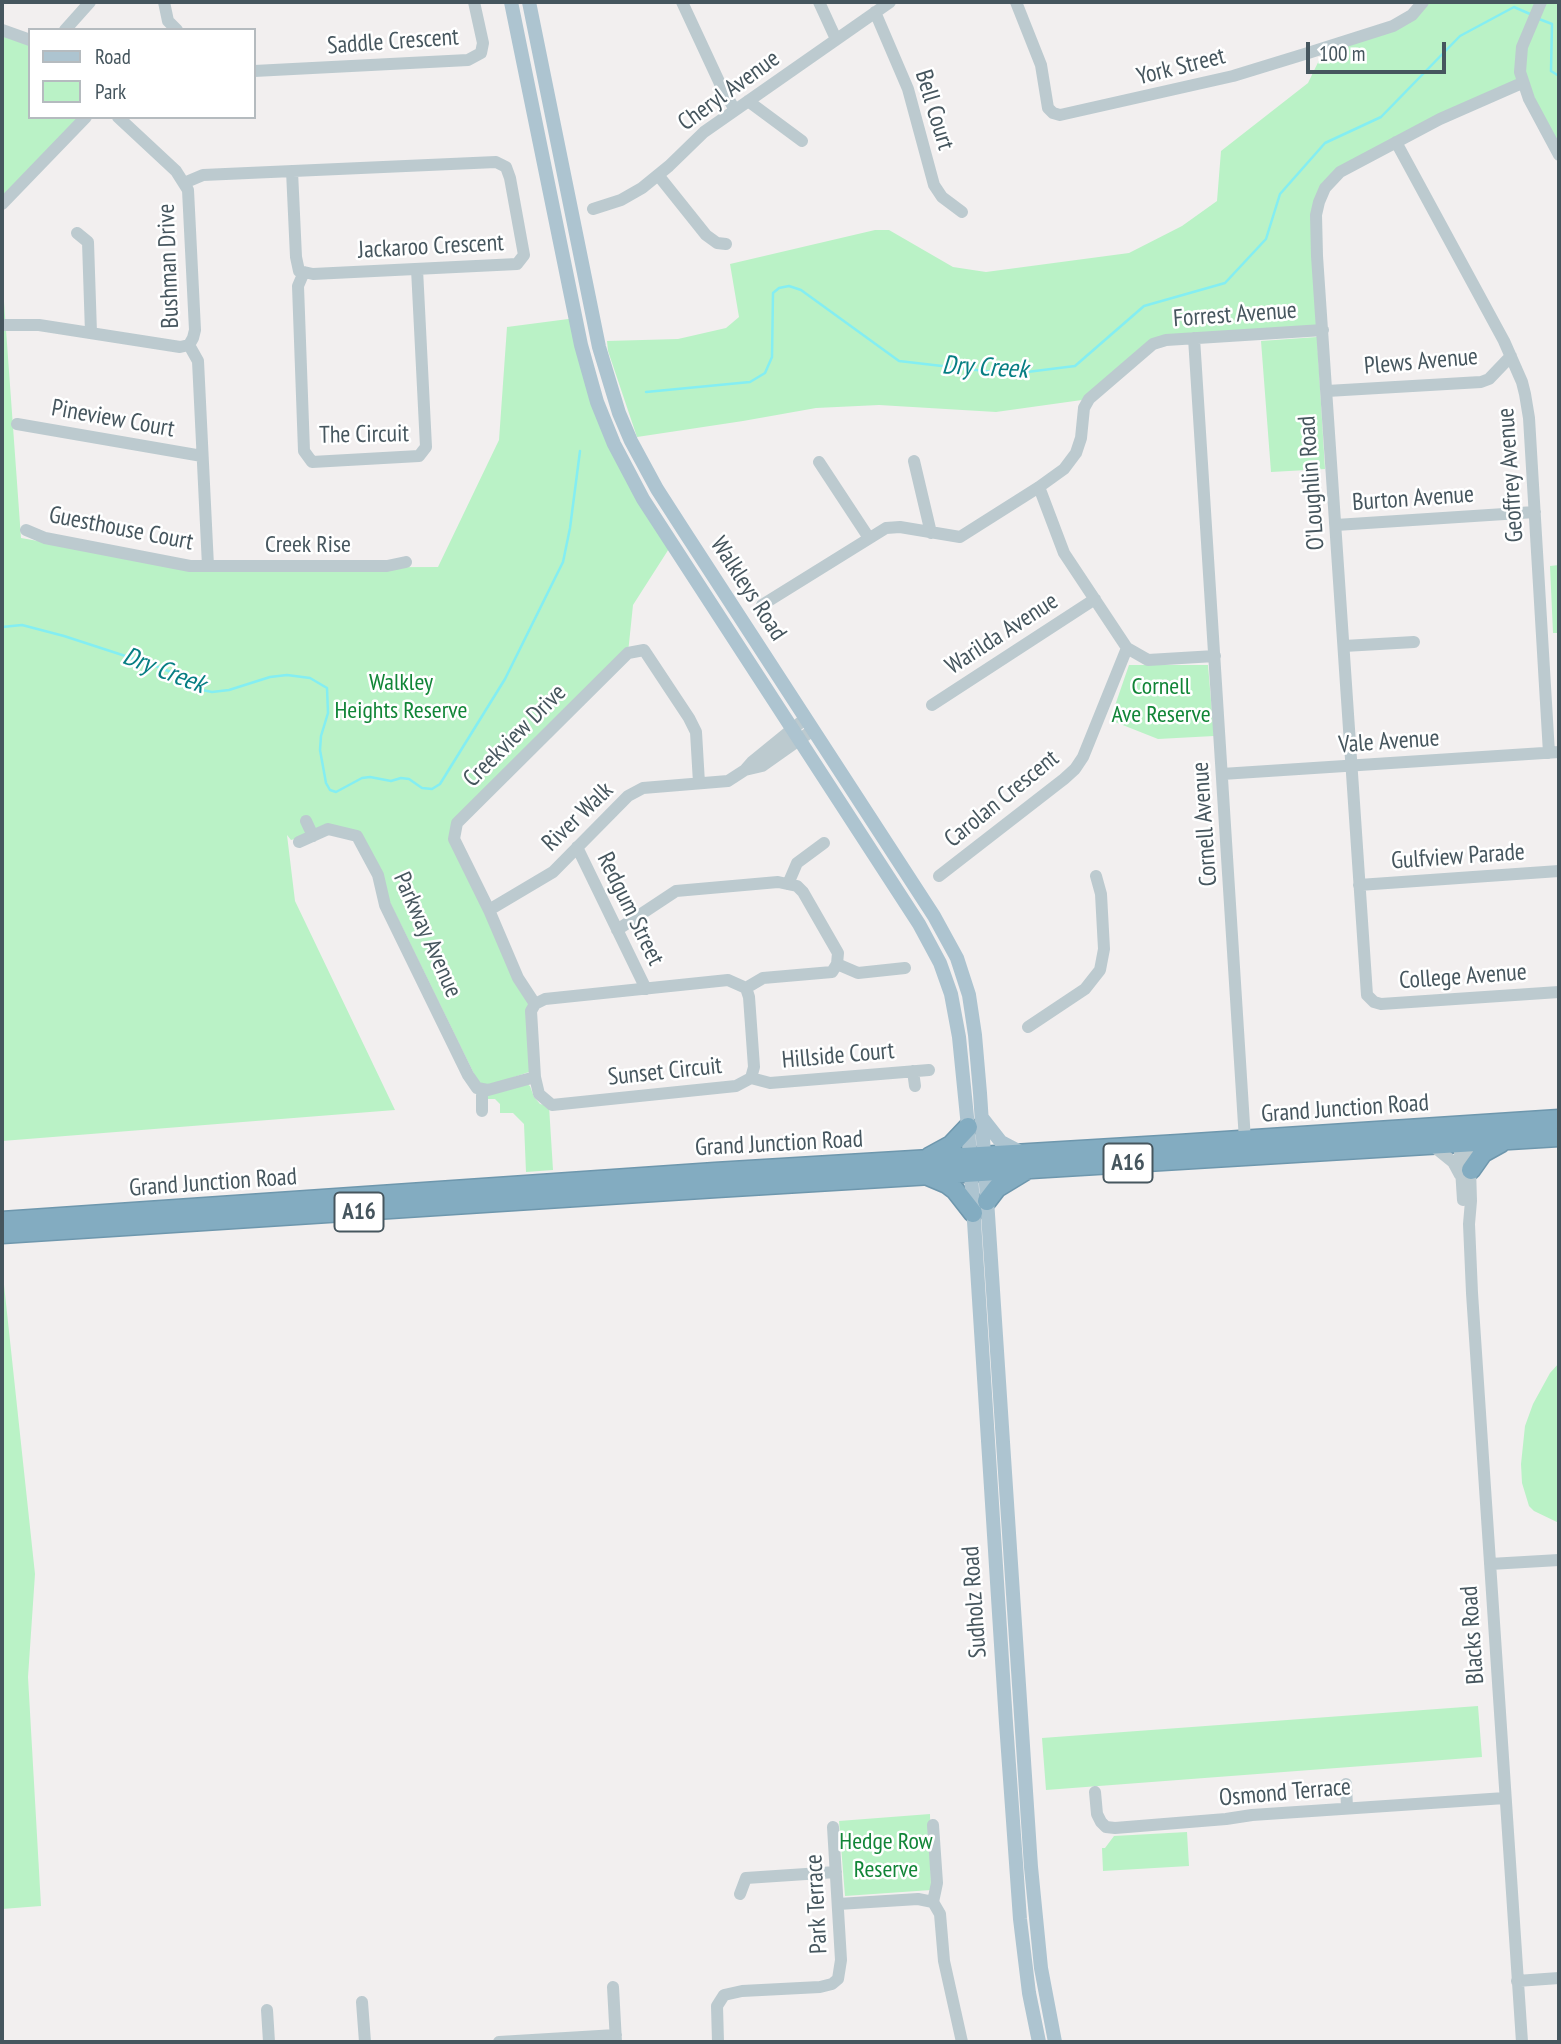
<!DOCTYPE html>
<html>
<head>
<meta charset="utf-8">
<style>
	body { margin:0 }
	#map { position:relative; width:1561px; height:2044px; overflow:hidden; background:#f2efef; font-family:"PT Sans Narrow",sans-serif }
	canvas { display:block }
	.frame { position:absolute; inset:0; border:4px solid #46565e; pointer-events:none }
	.legend { position:absolute; left:28px; top:28px; width:228px; height:91px; box-sizing:border-box; background:#fff; border:2px solid #b5bbbf; margin:0; padding:9px 12px; list-style:none; font-size:21px; color:#46565e }
	.legend li { display:flex; align-items:center; gap:14px; height:35px }
	.legend b { width:35px; border:2px solid #b5bbbf }
	.scale { position:absolute; left:1306px; top:42px; width:140px; height:32px; box-sizing:border-box; border:4px solid #46565e; border-top:0; padding-left:9px; font-size:21px; line-height:24px; white-space:nowrap; color:#46565e; -webkit-text-stroke:5px #fff; paint-order:stroke }
</style>
</head>
<body>
<div id="map">
<canvas width="1561" height="2044"></canvas>
<div class="frame"></div>
<ul class="legend">
<li><b style="height:9px;background:#adc4d0"></b>Road</li>
<li><b style="height:19px;background:#baf2c6"></b>Park</li>
</ul>
<div class="scale">100 m</div>
</div>
<script>
const context = document.querySelector('canvas').getContext('2d');
context.lineJoin = 'round';
function paint(path, color) {
  context.fillStyle = color;
  context.fill(path, 'evenodd');
}
function shape(rows) {
  const path = new Path2D();
  for (const r of rows) {
    path.moveTo(r[0], r[1]);
    for (let i = 2; i < r.length; i += 2) path.lineTo(r[i], r[i + 1]);
  }
  return path;
}
function strokePath(path, color, width, dash) {
  context.strokeStyle = color;
  context.lineWidth = width;
  context.lineCap = dash ? 'butt' : 'round';
  context.setLineDash(dash || []);
  context.stroke(path);
}
function write(font, color, halo, rows, align = 'center') {
  context.font = font + ' "PT Sans Narrow",sans-serif';
  context.lineWidth = 5;
  context.setLineDash([]);
  context.textBaseline = 'middle';
  context.strokeStyle = halo;
  context.fillStyle = color;
  for (const [text, x, y, turn = 0] of rows) {
    context.save();
    context.translate(x, y);
    context.rotate((+turn || 0) * Math.PI / 180);
    context.textAlign = isNaN(turn) ? turn : align;
    if (halo) context.strokeText(text, 0, 0);
    context.fillText(text, 0, 0);
    context.restore();
  }
}
const green = shape([
	[1422,2,1559,2,1559,155,1521,79,1340,172,1317,209,1323,330,1161,340,1089,399,996,412,879,405,816,408,743,421,637,437,608,351,607,341,678,339,726,328,739,317,730,264,875,230,889,230,953,267,986,272,1129,253,1182,226,1217,201,1221,151,1308,83,1325,48,1393,26],
	[2,30,30,42,30,117,86,117,2,204],
	[2,274,21,538,192,568,438,567,499,440,507,327,576,318,610,436,672,544,633,605,628,653,456,823,454,839,535,1004,529,1072,488,1086,478,1082,358,837,328,829,291,840,287,835,295,901,395,1110,2,1141],
	[1317,337,1325,469,1271,472,1261,341],
	[1559,565,1559,633,1553,633,1550,566],
	[1129,665,1208,665,1214,736,1158,739,1110,720],
	[527,1084,530,1086,534,1097,540,1104,549,1106,553,1170,526,1172,524,1124,513,1113,500,1113,500,1104,495,1099,488,1099,485,1096],
	[2,1266,35,1574,28,1677,41,1906,2,1909],
	[1559,1363,1559,1523,1534,1511,1529,1506,1522,1483,1521,1464,1525,1426,1533,1404,1550,1373],
	[1478,1706,1482,1757,1046,1790,1042,1738],
	[930,1814,931,1890,845,1896,839,1821],
	[1187,1832,1189,1866,1103,1871,1102,1848,1105,1848,1114,1836]
]);
const stream = shape([
	[1539,19,1552,24,1551,71,1559,76],
	[646,392,750,382,765,373,772,357,773,293,779,288,789,286,801,290,899,361,1011,374,1075,366,1144,306,1225,283,1266,239,1280,194,1325,143,1381,117,1460,36,1514,7,1530,14],
	[2,627,22,625,64,636,153,665,194,681,202,690,212,692,229,690,270,677,287,675,310,678,327,688,328,713,321,736,320,750,326,783,330,790,336,792,362,778,370,777,391,781,401,778,409,779,422,788,432,789,440,784,505,679,563,562,570,528,580,451]
]);
const minor = shape([
	[164,2,168,21,177,30],
	[682,2,722,88,735,110],
	[819,2,836,39],
	[1016,2,1041,65,1048,108,1053,113,1060,115,1233,76,1308,53,1393,26,1412,15,1423,2],
	[1541,2,1522,47,1520,72,1529,99,1559,155],
	[875,12,908,89,934,185,942,197,962,212],
	[2,30,30,40],
	[65,30,90,2],
	[254,71,468,60,481,53,483,43,474,2],
	[1522,83,1440,119,1340,172,1325,188,1319,202,1316,215,1317,256,1367,995,1374,1002,1381,1004,1559,992],
	[748,101,802,141],
	[118,117,176,171,188,190,195,330,193,338,189,345,198,361,208,566],
	[1396,142,1504,341,1522,382,1525,394,1529,418,1549,753],
	[658,175,706,235,717,243,726,244],
	[184,183,203,175,496,162,506,167,510,178,524,255,517,264,313,274,299,271,296,257,292,171],
	[2,204,86,117],
	[593,209,621,200,642,188,669,166,704,132,890,2],
	[77,233,88,242,91,333],
	[304,272,298,286,304,451,312,462,419,456,426,447,417,269],
	[2,325,39,325,180,347,189,345],
	[1194,338,1245,1140],
	[1327,391,1481,382,1489,379,1511,356],
	[17,424,202,456],
	[914,461,931,533],
	[819,462,869,538],
	[1336,525,1535,512],
	[26,530,45,538,190,566,387,566,406,562],
	[762,605,886,528,900,527,960,537,1039,487,1064,469,1076,453,1081,438,1084,408,1089,399,1153,344,1166,340,1323,330],
	[1344,646,1414,642],
	[1127,648,1148,660,1215,656],
	[932,705,1095,599],
	[745,770,752,762,806,718],
	[1222,774,1559,752],
	[306,821,313,836],
	[299,842,328,829,357,836,378,875,385,905,468,1075,477,1088,488,1090,535,1077],
	[577,847,646,989],
	[939,876,1064,779,1075,769,1083,757,1127,648,1064,553,1039,487],
	[788,884,797,863,824,843],
	[1359,885,1559,871],
	[489,910,553,872,628,796,643,788,728,781,745,770,762,766,813,730],
	[617,930,676,891,778,882,797,886,803,892,838,953,837,964,832,972,763,978,746,988],
	[837,964,858,973,905,968],
	[728,980,746,988,749,997,754,1067,751,1078,736,1086,552,1105,539,1094,535,1077,531,1011,535,1004,545,999,728,980],
	[535,1004,518,978,489,910,454,839,457,823,628,653,644,650,689,718,696,732,699,783],
	[1028,1027,1085,989,1100,970,1104,949,1101,894,1096,876],
	[913,1071,915,1086],
	[751,1078,770,1083,929,1070],
	[482,1090,482,1111],
	[1469,1135,1471,1201,1469,1224,1472,1293,1522,2042],
	[1459,1138,1463,1200],
	[1432,1145,1453,1162,1460,1175],
	[1490,1564,1559,1560],
	[1346,1784,1347,1808],
	[1095,1792,1097,1814,1101,1822,1106,1827,1115,1828,1226,1819,1252,1815,1505,1798],
	[740,1894,746,1878,836,1872],
	[933,1902,940,1914,944,1961,962,2042],
	[933,1902,937,1883,933,1825],
	[838,1904,918,1899,933,1902],
	[1517,1981,1559,1978],
	[613,1987,616,2042],
	[362,2002,365,2042],
	[267,2010,269,2042],
	[499,2042,616,2035],
	[718,2042,717,2006,724,1995,742,1991,820,1987,832,1984,838,1979,841,1960,833,1827]
]);
const major = shape([
	[511,2,581,345,597,402,614,444,643,499,919,924,940,963,951,994,959,1037,968,1127,1006,1723,1020,1919,1029,1993,1039,2042],
	[529,2,599,347,619,413,631,441,657,489,684,531,934,916,957,958,969,995,975,1035,980,1093,1031,1867,1041,1968,1055,2042],
	[983,1119,1001,1142,1022,1153]
]);
const highway = shape([
	[929,1157,951,1145,968,1127],
	[1471,1170,1483,1153,1501,1143],
	[928,1176,947,1184,955,1190,973,1213],
	[987,1201,997,1188,1025,1171],
	[2,1221,715,1172,1179,1144,1559,1119],
	[2,1234,717,1188,1559,1137]
]);
const shields = [
	[1128,1163,49],
	[359,1212,49]
];
const shieldNames = [
	["A16",1128,1163],
	["A16",359,1212]
];
const streetNames = [
	["Saddle Crescent",393,42,-4],
	["York Street",1181,67,-14],
	["Cheryl Avenue",729,91,-36],
	["Bell Court",934,110,73],
	["Jackaroo Crescent",431,247,-3],
	["Bushman Drive",169,266,-92],
	["Forrest Avenue",1235,315,-4],
	["Plews Avenue",1421,362,-5],
	["Pineview Court",113,419,10],
	["The Circuit",364,435,-1],
	["Geoffrey Avenue",1511,475,-94],
	["O'Loughlin Road",1312,483,-94],
	["Burton Avenue",1413,499,-4],
	["Guesthouse Court",121,529,11],
	["Creek Rise",308,545],
	["Walkleys Road",748,589,57],
	["Warilda Avenue",1002,634,-33],
	["Creekview Drive",515,736,-45],
	["Vale Avenue",1389,742,-4],
	["Carolan Crescent",1002,799,-39],
	["River Walk",578,817,-44],
	["Cornell Avenue",1205,824,-94],
	["Gulfview Parade",1458,857,-4],
	["Redgum Street",630,909,64],
	["Parkway Avenue",427,935,66],
	["College Avenue",1463,977,-4],
	["Hillside Court",838,1056,-5],
	["Sunset Circuit",665,1072,-6],
	["Grand Junction Road",1345,1109,-4],
	["Grand Junction Road",779,1144,-3],
	["Grand Junction Road",213,1183,-4],
	["Sudholz Road",975,1602,-94],
	["Blacks Road",1473,1635,-94],
	["Osmond Terrace",1285,1793,-5],
	["Park Terrace",817,1904,-93]
];
const parkNames = [
	["Walkley",401,683],
	["Heights Reserve",401,711],
	["Cornell",1161,687],
	["Ave Reserve",1161,715],
	["Hedge Row",886,1842],
	["Reserve",886,1870]
];
const waterNames = [
	["Dry Creek",985,368,3],
	["Dry Creek",164,671,21]
];
paint(green, '#baf2c6');
strokePath(stream, '#84eef2', 2.5);
strokePath(highway, '#6e97ad', 21);
strokePath(minor, '#bccacf', 12);
strokePath(major, '#adc4d0', 14);
strokePath(highway, '#83acc1', 18);
for (const [x, y, w] of shields) {
  const box = new Path2D();
  box.roundRect(x - w / 2, y - 19.5, w, 39, 5);
  context.fillStyle = '#fff';
  context.fill(box);
  strokePath(box, '#46565e', 2);
}
write('bold 23px', '#46565e', null, shieldNames);
write('24px', '#46565e', '#fff', streetNames);
write('24px', '#118537', '#fff', parkNames);
write('italic 26px', '#067e83', '#fff', waterNames);
</script>
</body>
</html>
